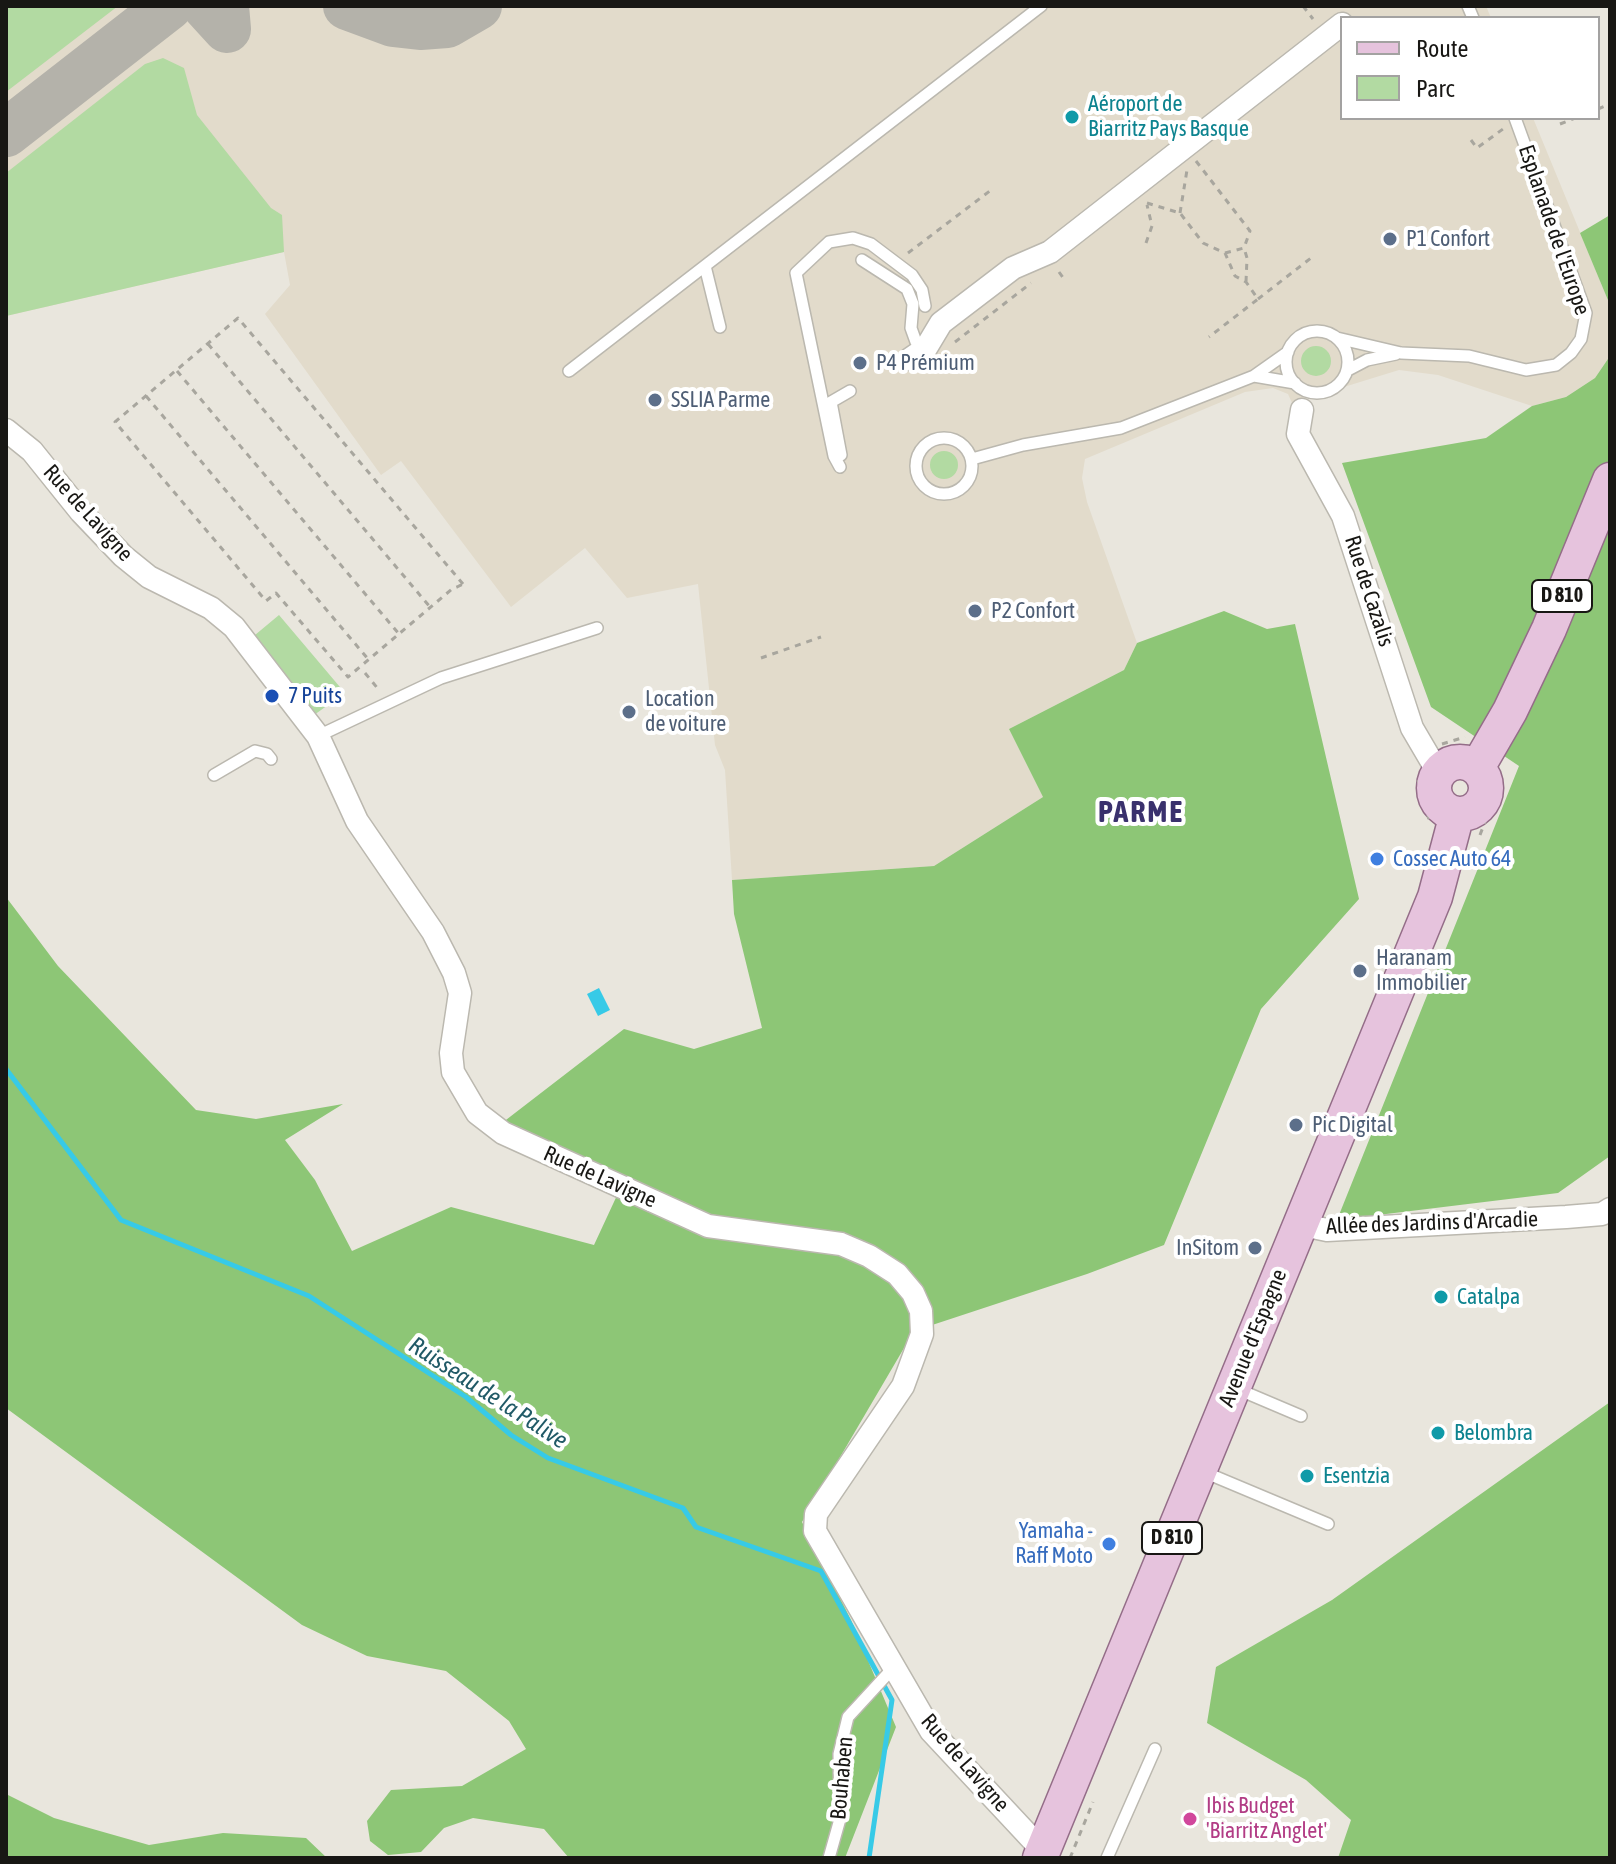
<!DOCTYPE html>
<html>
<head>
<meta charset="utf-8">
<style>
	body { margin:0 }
	#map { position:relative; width:1616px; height:1864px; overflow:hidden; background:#e9e6dd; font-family:"Asap Condensed",sans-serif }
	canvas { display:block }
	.frame { position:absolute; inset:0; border:8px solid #181714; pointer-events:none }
	.legend { position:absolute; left:1340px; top:16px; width:260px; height:104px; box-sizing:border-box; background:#fff; border:2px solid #a3a2a1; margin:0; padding:10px 14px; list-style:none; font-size:24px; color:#181714 }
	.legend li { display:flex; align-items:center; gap:16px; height:40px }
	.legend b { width:40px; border:2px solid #a3a2a1 }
</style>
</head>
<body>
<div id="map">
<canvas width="1616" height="1864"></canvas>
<div class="frame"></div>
<ul class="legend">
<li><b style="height:10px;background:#e6c3dd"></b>Route</li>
<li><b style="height:22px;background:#b2daa2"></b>Parc</li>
</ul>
</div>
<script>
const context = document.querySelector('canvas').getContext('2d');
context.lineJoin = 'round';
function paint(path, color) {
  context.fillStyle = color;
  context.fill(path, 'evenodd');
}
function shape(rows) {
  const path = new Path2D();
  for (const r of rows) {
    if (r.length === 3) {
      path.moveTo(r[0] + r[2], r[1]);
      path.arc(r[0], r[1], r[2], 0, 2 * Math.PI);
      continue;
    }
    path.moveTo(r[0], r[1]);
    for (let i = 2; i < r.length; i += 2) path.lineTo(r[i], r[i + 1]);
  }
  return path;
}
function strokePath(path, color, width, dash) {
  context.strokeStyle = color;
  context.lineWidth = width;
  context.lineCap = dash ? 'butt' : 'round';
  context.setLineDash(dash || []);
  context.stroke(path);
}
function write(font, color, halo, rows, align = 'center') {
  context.font = font + ' "Asap Condensed",sans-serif';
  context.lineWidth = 8;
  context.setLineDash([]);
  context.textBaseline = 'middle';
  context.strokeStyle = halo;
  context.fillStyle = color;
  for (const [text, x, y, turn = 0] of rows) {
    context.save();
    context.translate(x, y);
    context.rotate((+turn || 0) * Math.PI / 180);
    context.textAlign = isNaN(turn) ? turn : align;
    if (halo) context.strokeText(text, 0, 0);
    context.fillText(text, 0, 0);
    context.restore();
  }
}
const built = shape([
	[6,6,1486,6,1491,18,1342,18,1342,118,1533,118,1610,305,1610,356,1595,378,1566,397,1532,406,1438,375,1399,370,1292,403,1288,394,1273,388,1245,392,1085,459,1082,478,1087,502,1137,643,1124,670,1009,729,1043,797,934,866,732,880,725,770,715,745,698,584,627,598,585,548,511,607,401,461,381,475,265,314,290,285,284,252,6,316]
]);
const green = shape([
	[6,6,118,6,6,92],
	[163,58,184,68,197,115,271,208,282,215,284,252,6,316,6,173,145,64],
	[1316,361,15],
	[944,465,14],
	[279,615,345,693,314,715,255,635]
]);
const forest = shape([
	[1610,215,1610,305,1580,233],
	[1610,356,1610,1156,1558,1193,1337,1220,1519,766,1431,707,1342,463,1486,438,1532,406,1566,397,1595,378],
	[1224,611,1267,629,1295,624,1359,899,1261,1009,1164,1245,1087,1274,914,1331,802,1522,851,1620,896,1727,845,1858,569,1858,544,1829,473,1818,444,1828,421,1852,388,1855,370,1841,367,1821,391,1790,462,1786,526,1749,509,1721,446,1671,367,1656,302,1625,6,1408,6,897,58,966,196,1110,256,1119,343,1104,285,1140,315,1180,352,1251,451,1207,594,1245,626,1176,547,1147,502,1123,624,1029,694,1049,762,1028,734,914,732,880,934,866,1043,797,1009,729,1124,670,1137,643],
	[1610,1402,1610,1858,1338,1858,1351,1820,1306,1780,1207,1723,1216,1667,1332,1600],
	[6,1794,54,1818,149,1845,223,1833,306,1838,327,1858,6,1858]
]);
const water = shape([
	[599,988,610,1010,598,1016,587,994]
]);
const stream = shape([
	[6,1069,121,1220,309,1296,466,1397,511,1435,548,1458,683,1508,696,1527,821,1571,892,1700,869,1858]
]);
const taxiway = shape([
	[206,6,227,29,225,6],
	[347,6,393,23,420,26,447,24,478,6],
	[6,133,169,6]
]);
const path = shape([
	[1303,6,1313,19],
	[1598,109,1610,104],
	[1560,124,1575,118],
	[1471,140,1477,148,1503,129],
	[1196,161,1250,231,1244,248],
	[1147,203,1180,213,1203,243,1225,253,1235,276,1246,282,1258,299,1209,337],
	[1180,213,1187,170],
	[1146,243,1152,226,1147,205],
	[908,253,991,190],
	[1225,253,1244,248,1247,258,1246,282],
	[1059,272,1064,279],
	[1258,299,1311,258],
	[955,342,1031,283],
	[208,344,430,607],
	[177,371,399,634],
	[146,396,368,659],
	[463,584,238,318,115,422,266,601,276,593,348,677,452,589,457,587,465,583],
	[761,658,821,637],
	[365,673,379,690],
	[1442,744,1465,737],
	[1418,780,1429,819],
	[1480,835,1500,782],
	[1070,1858,1093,1802]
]);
const lane = shape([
	[1468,6,1473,18],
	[862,260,907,289,913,304,911,328,916,342],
	[705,266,720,327],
	[1317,362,31],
	[1337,338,1401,353,1469,356,1526,370,1556,365,1571,353,1581,339,1586,313,1515,118],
	[1348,370,1367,360,1396,354],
	[569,371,1041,6],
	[1254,376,1295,383],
	[944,466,28],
	[841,455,831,402,850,391],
	[972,459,1023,445,1121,428,1254,376,1288,352],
	[840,467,834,456,796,273,829,242,853,238,871,244,912,275,922,290,925,306],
	[318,736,441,678,597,628],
	[214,775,255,751,267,754,271,759],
	[1235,1388,1301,1416],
	[1204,1472,1328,1524],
	[829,1858,840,1819,839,1754,848,1717,894,1667],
	[1107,1858,1155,1749]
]);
const street = shape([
	[910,359,926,348,941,323,1013,268,1050,252,1342,24],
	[1302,410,1298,434,1343,516,1412,728,1439,774],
	[6,430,32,451,81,512,123,556,149,577,211,608,234,627,318,736,357,821,433,932,454,973,460,993,451,1053,453,1072,477,1113,503,1133,708,1226,841,1244,869,1256,897,1274,913,1293,921,1311,922,1334,903,1386,816,1514,815,1531,931,1731,1043,1851],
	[1298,1224,1327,1230,1566,1217,1602,1214,1610,1209]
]);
const primary = shape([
	[1460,788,26],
	[1477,768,1510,711,1549,629,1610,480],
	[1040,1858,1435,897,1457,814]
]);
const markers = [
	[1072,117,8,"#0f9aa8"],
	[1390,239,8,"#5c6f8a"],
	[860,363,8,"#5c6f8a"],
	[655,400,8,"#5c6f8a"],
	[975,611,8,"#5c6f8a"],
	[272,696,8,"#1a4fb4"],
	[629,712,8,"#5c6f8a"],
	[1377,859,8,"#3f7fe0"],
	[1360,971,8,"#5c6f8a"],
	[1296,1125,8,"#5c6f8a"],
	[1255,1248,8,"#5c6f8a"],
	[1441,1297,8,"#0f9aa8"],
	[1438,1433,8,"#0f9aa8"],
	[1307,1476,8,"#0f9aa8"],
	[1109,1544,8,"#3f7fe0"],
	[1190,1819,8,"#d1479c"]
];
const shields = [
	[1562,596,60],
	[1172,1538,60]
];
const shieldNames = [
	["D 810",1562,596],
	["D 810",1172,1538]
];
const cultureNames = [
	["Aéroport de",1088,104],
	["Biarritz Pays Basque",1088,129],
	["Catalpa",1457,1297],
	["Belombra",1454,1433],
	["Esentzia",1323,1476]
];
const streetNames = [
	["Esplanade de l'Europe",1554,230,71],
	["Rue de Lavigne",88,513,48],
	["Rue de Cazalis",1369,591,72],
	["Rue de Lavigne",600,1177,24],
	["Allée des Jardins d'Arcadie",1432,1223,-2],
	["Avenue d'Espagne",1253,1338,-68],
	["Rue de Lavigne",965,1763,49],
	["Bouhaben",842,1778,-85]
];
const serviceNames = [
	["P1 Confort",1406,239],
	["P4 Prémium",876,363],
	["SSLIA Parme",671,400],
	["P2 Confort",991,611],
	["Location",645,699],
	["de voiture",645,724],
	["Haranam",1376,958],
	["Immobilier",1376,983],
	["Pic Digital",1312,1125],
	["InSitom",1239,1248,"right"]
];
const transitNames = [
	["7 Puits",288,696]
];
const shopNames = [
	["Cossec Auto 64",1393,859],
	["Yamaha -",1093,1531,"right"],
	["Raff Moto",1093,1556,"right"]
];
const hotelNames = [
	["Ibis Budget",1206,1806],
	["'Biarritz Anglet'",1206,1831]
];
const waterNames = [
	["Ruisseau de la Palive",488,1393,33]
];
const districtNames = [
	["PARME",1141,813]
];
paint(built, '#e2dbcb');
paint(green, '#b2daa2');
paint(forest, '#8dc676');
paint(water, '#37cae7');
strokePath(stream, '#37cae7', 5);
strokePath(taxiway, '#b4b2aa', 48);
strokePath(lane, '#bbb8af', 14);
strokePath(street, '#bbb8af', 25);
strokePath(primary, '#946d88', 37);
strokePath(path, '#a8a69e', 3, [6, 6]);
strokePath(lane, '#fff', 11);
strokePath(street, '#fff', 22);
strokePath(primary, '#e6c3dd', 34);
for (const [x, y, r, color] of markers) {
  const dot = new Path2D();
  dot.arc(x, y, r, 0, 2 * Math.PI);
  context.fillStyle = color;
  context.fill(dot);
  strokePath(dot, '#fff', 3);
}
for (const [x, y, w] of shields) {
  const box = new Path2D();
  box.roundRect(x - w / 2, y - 16, w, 32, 6);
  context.fillStyle = '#fff';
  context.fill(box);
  strokePath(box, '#181714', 2);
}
write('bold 20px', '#181714', null, shieldNames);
write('22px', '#0d838f', '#fff', cultureNames, 'left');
write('22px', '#181714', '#fff', streetNames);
write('22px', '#4e5e75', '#fff', serviceNames, 'left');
write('22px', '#164399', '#fff', transitNames, 'left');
write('22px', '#366cbe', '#fff', shopNames, 'left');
write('22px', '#b23c85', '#fff', hotelNames, 'left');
write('italic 24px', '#215a67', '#fff', waterNames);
context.letterSpacing = '2px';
write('bold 30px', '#3a316d', '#fff', districtNames);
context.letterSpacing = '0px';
</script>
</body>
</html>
